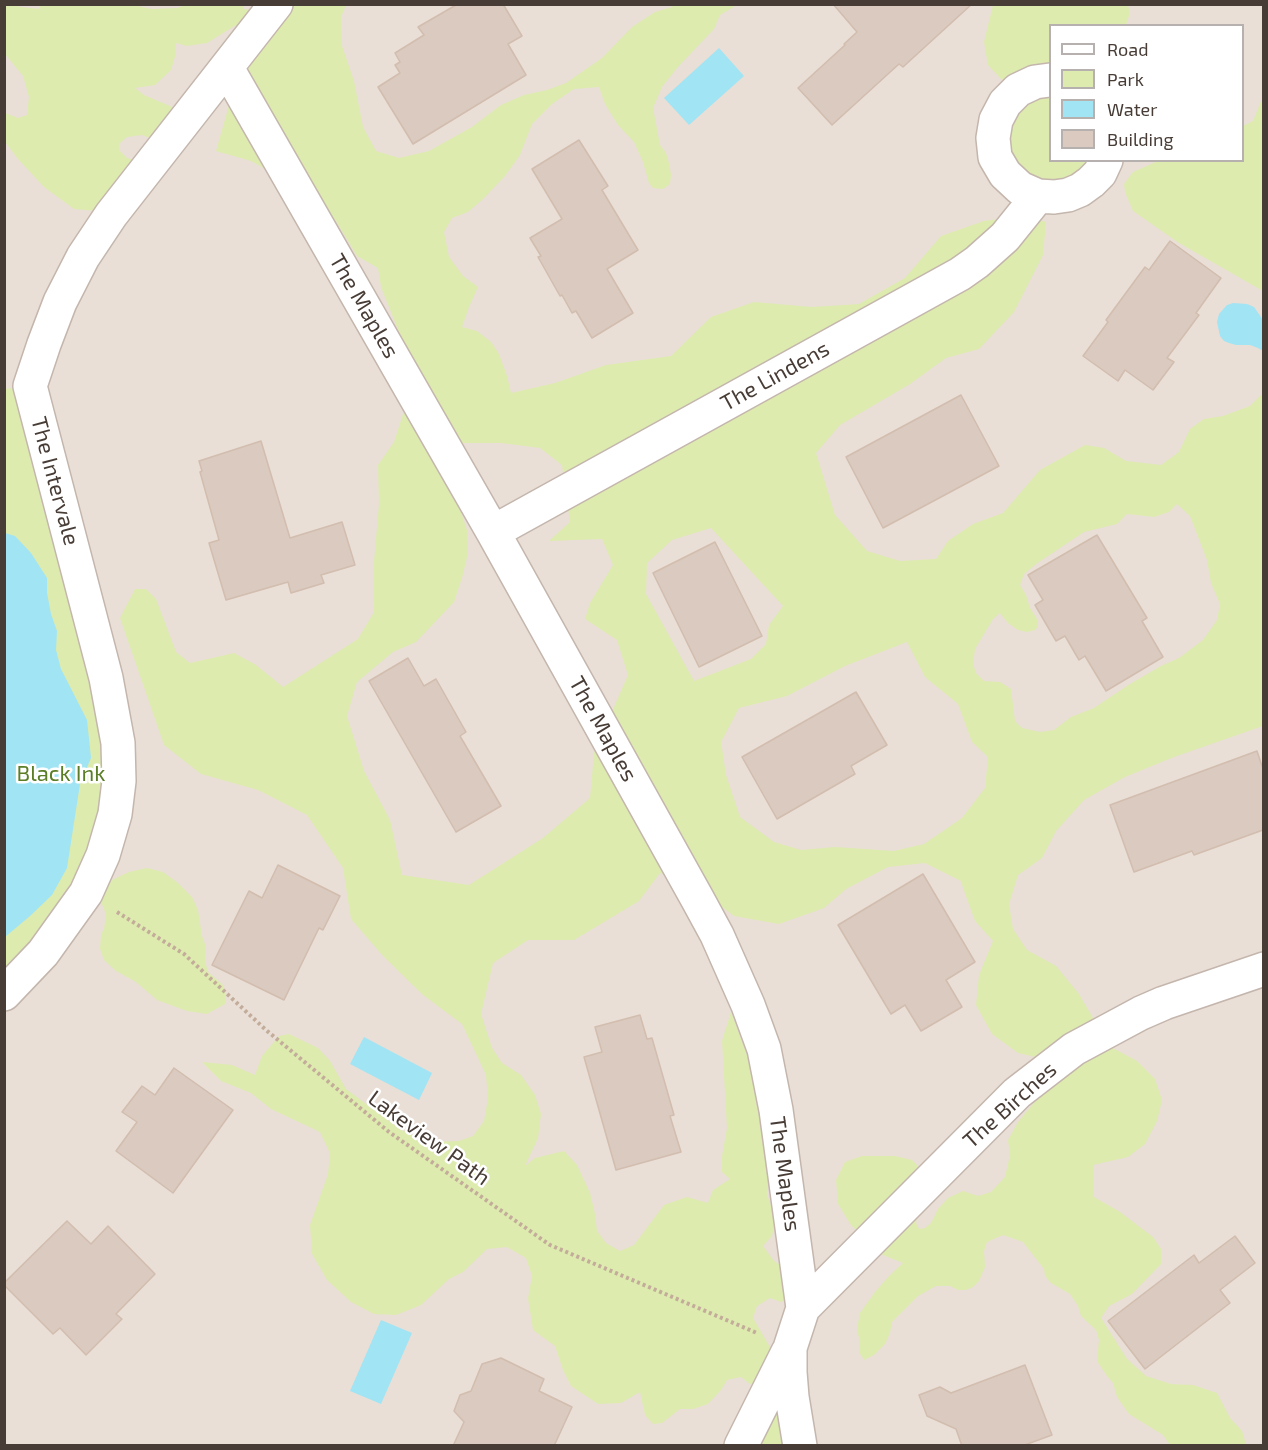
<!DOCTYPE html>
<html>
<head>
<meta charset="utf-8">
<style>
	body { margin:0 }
	#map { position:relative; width:1268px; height:1450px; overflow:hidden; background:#f5eee8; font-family:"Exo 2",sans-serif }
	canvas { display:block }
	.frame { position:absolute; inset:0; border:6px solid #483d36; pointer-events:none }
	.legend { position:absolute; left:1049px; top:24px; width:195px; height:138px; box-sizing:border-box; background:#fff; border:2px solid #b6b1af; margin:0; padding:8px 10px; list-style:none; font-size:18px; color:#483d36 }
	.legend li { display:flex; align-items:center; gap:12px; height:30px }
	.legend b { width:30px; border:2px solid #b6b1af }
</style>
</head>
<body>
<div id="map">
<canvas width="1268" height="1450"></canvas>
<div class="frame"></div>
<ul class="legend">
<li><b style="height:8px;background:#fff"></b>Road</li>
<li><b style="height:16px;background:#ddebaf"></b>Park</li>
<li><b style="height:16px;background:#a1e4f4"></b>Water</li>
<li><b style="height:16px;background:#dacabf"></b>Building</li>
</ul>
</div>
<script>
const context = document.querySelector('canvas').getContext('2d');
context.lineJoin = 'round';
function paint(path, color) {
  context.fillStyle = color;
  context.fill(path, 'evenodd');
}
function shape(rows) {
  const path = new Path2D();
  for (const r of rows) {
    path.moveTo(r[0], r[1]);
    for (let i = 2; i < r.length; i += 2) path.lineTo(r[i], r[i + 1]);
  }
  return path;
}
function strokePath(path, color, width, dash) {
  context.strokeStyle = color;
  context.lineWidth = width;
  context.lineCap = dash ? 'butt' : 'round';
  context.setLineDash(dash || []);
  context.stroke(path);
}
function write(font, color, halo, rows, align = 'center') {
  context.font = font + ' "Exo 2",sans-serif';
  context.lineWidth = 5;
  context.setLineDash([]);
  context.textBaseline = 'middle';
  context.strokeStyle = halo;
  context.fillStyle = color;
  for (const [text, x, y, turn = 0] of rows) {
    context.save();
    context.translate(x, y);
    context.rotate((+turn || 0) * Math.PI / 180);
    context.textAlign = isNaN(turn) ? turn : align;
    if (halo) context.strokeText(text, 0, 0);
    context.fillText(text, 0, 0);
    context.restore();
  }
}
const residential = shape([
	[5,5,1263,5,1263,1445,5,1445],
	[1050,26,1242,26,1242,160,1050,160]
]);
const green = shape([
	[40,4,133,5,152,9,177,8,186,5,242,4,244,9,278,12,295,5,346,5,341,17,342,46,354,81,363,127,376,151,399,158,429,151,472,127,501,105,524,95,547,90,566,83,602,58,632,27,655,12,672,7,673,5,737,5,720,15,714,29,677,68,662,87,653,108,660,145,666,153,669,163,671,175,670,184,663,189,653,188,649,183,643,162,634,142,618,125,605,104,599,87,574,89,552,104,532,124,520,155,505,176,483,199,468,212,452,218,444,232,449,257,463,276,478,287,469,307,462,327,477,331,491,342,499,354,507,376,511,393,555,383,606,365,671,356,711,317,754,302,812,307,859,304,905,278,941,236,984,221,1022,216,1046,222,1043,255,1014,312,979,349,946,358,910,384,840,425,816,453,835,515,867,551,900,561,936,559,948,541,973,524,1003,513,1040,470,1085,445,1104,448,1126,461,1161,465,1179,452,1190,429,1204,419,1223,416,1250,406,1263,393,1263,726,1174,757,1125,777,1084,800,1056,831,1042,858,1018,875,1009,904,1013,929,1027,950,1056,966,1079,994,1093,1018,1094,1038,1137,1061,1155,1079,1162,1100,1157,1121,1145,1144,1128,1157,1093,1165,1094,1197,1120,1212,1153,1237,1161,1249,1161,1264,1132,1294,1109,1306,1101,1318,1127,1359,1146,1376,1171,1384,1193,1385,1217,1393,1230,1418,1242,1431,1246,1445,1170,1445,1163,1435,1129,1414,1117,1397,1113,1383,1107,1376,1097,1361,1099,1340,1096,1330,1081,1316,1078,1306,1070,1294,1051,1283,1045,1276,1044,1269,1023,1242,1003,1235,987,1242,984,1251,985,1267,979,1281,973,1287,966,1290,958,1290,950,1286,936,1286,918,1296,892,1322,890,1333,885,1344,874,1355,864,1360,859,1352,860,1343,857,1329,860,1313,875,1292,889,1276,903,1263,878,1253,851,1225,838,1204,836,1180,845,1162,862,1156,895,1156,912,1160,924,1172,916,1223,919,1229,925,1228,931,1223,938,1209,948,1198,963,1191,978,1196,991,1192,1005,1177,1010,1155,1008,1140,1018,1122,1039,1097,1057,1062,1018,1053,992,1034,976,1005,979,975,993,941,975,921,963,888,961,881,925,863,888,867,846,889,824,908,779,924,734,916,701,891,660,873,639,901,574,940,528,940,493,963,481,1014,492,1048,502,1063,521,1075,535,1095,541,1114,538,1138,525,1166,535,1158,564,1151,577,1165,590,1193,595,1214,597,1231,606,1243,620,1251,634,1245,664,1205,687,1197,708,1203,713,1190,730,1179,722,1172,722,1156,727,1128,722,1041,731,1012,751,1066,757,1107,771,1158,767,1195,772,1208,775,1221,772,1236,763,1246,774,1261,784,1267,791,1298,781,1302,770,1298,757,1306,753,1318,771,1349,777,1356,761,1383,750,1384,741,1377,727,1380,721,1390,708,1404,693,1409,680,1409,662,1423,653,1424,645,1415,640,1392,621,1403,598,1404,571,1386,563,1370,555,1346,533,1330,528,1298,532,1276,526,1258,507,1247,487,1249,463,1272,449,1279,421,1305,396,1315,374,1314,351,1302,327,1280,312,1254,310,1225,328,1174,330,1153,320,1132,271,1109,251,1093,221,1081,202,1062,232,1065,255,1075,262,1056,279,1036,289,1034,318,1048,330,1061,346,1089,401,1130,431,1142,459,1141,473,1136,484,1121,488,1098,486,1075,462,1024,423,995,383,956,351,919,343,868,307,815,258,790,201,774,164,745,120,618,135,589,146,589,156,599,176,652,190,663,234,653,256,665,283,687,358,639,374,612,373,573,379,504,378,465,394,442,405,408,407,352,381,287,378,268,357,256,336,221,310,194,251,161,216,151,241,63,236,25,207,43,187,46,176,43,176,53,171,70,155,85,135,88,144,95,184,112,158,141,142,135,127,137,119,144,119,150,127,158,141,162,97,211,74,209,44,187,18,159,5,142,5,113,18,118,27,115,29,97,23,76,5,54,5,5,14,5,21,7,40,9],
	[459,443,501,443,540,448,562,465,570,522,549,541,602,539,613,565,590,603,585,619,617,640,628,675,594,753,590,798,543,838,469,885,402,875,390,820,364,771,347,716,357,682,393,652,416,642,454,602,462,578,468,553,467,530,455,495],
	[1177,504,1190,516,1207,560,1211,583,1220,604,1217,620,1203,640,1179,658,1161,666,1130,684,1094,708,1071,717,1054,730,1040,732,1022,728,1015,721,1011,689,1000,682,984,681,976,673,973,664,975,649,993,619,1000,613,1008,623,1018,630,1027,632,1035,630,1038,626,1037,619,1030,608,1026,595,1020,585,1024,574,1036,564,1084,532,1117,524,1127,514,1154,517,1169,512],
	[711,528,783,606,769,625,766,644,751,659,694,681,646,594,647,563,672,540],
	[907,642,925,677,958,704,972,742,988,757,985,788,962,818,924,844,894,851,835,847,801,850,774,842,740,817,726,775,721,742,739,708,787,696,845,666],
	[993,5,1128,5,1130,13,1126,25,1050,26,1050,160,1106,161,1056,198,995,157,1023,87,1001,79,988,65,984,42],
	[1263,96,1263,291,1179,243,1133,211,1125,192,1124,184,1133,172,1158,161,1242,160,1243,126,1253,121],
	[30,386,106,678,103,855,5,994,4,389],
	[147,868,163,872,178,883,192,897,198,910,202,936,206,947,205,961,208,972,223,985,226,997,225,1004,207,1014,187,1011,157,1000,136,982,116,971,104,960,100,949,101,934,104,929,106,914,101,902,106,889,112,880,129,872],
	[790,1348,800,1445,741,1446]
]);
const water = shape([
	[719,48,744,76,689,125,664,98],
	[1233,303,1247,304,1254,307,1263,320,1263,351,1258,348,1250,345,1236,345,1229,343,1224,341,1220,336,1217,322,1219,314,1227,305],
	[5,533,15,536,31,553,47,578,47,593,51,614,57,631,56,650,61,669,87,720,91,758,80,784,67,868,52,895,30,916,5,937],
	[364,1037,432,1073,419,1100,350,1064],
	[381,1320,412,1333,381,1404,350,1391]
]);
const building = shape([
	[503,4,522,36,508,44,526,75,413,144,378,87,400,73,395,65,400,62,395,53,424,35,418,27,456,5,503,4],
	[833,4,972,4,903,67,899,64,832,125,798,88,845,45,844,44,857,32,833,4],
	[579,140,608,186,602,190,638,250,607,269,633,313,592,338,576,311,572,313,562,295,560,296,538,257,541,256,530,238,562,219,532,169,579,140],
	[1170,241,1221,278,1196,313,1199,315,1167,358,1174,362,1153,390,1125,370,1118,381,1083,356,1108,322,1106,320,1145,267,1149,270,1170,241],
	[961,395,999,466,883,528,846,457,961,395],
	[261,441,290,538,342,522,355,565,321,575,324,583,291,593,288,582,226,600,209,543,219,540,200,472,202,471,199,461,261,441],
	[1097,535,1147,618,1142,621,1163,657,1106,691,1085,656,1079,660,1065,636,1056,641,1035,605,1043,600,1028,575,1097,535],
	[715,542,762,636,699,667,653,573,715,542],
	[408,658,424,686,436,679,466,732,460,736,501,806,456,832,369,681,408,658],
	[856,692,887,745,851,766,855,774,777,819,742,757,856,692],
	[1257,751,1263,769,1263,830,1194,855,1192,851,1134,872,1110,805,1257,751],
	[278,865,340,896,323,930,319,928,284,1000,212,965,249,891,262,898,278,865],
	[923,874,975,962,946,980,962,1007,921,1031,905,1005,891,1014,838,925,923,874],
	[640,1015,647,1039,652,1038,674,1115,670,1116,681,1152,616,1170,584,1057,602,1052,595,1027,640,1015],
	[174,1068,233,1110,173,1193,116,1151,137,1122,122,1112,142,1086,155,1095,174,1068],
	[67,1221,91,1244,108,1226,155,1274,116,1314,122,1319,86,1355,60,1328,53,1334,4,1285,4,1283,67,1221],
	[1235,1236,1255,1263,1220,1290,1230,1303,1145,1369,1108,1321,1194,1255,1199,1263,1235,1236],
	[501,1358,544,1379,539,1391,572,1407,554,1446,453,1446,464,1422,454,1411,460,1395,471,1391,482,1364,501,1358],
	[1025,1365,1052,1435,1022,1446,962,1446,956,1429,927,1416,919,1395,940,1387,951,1393,1025,1365]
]);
const path = shape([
	[117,912,184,954,266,1030,389,1132,550,1245,757,1333]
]);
const minor = shape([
	[227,68,493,532,698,900,717,935,748,1005,764,1049,776,1110,803,1308,790,1348,790,1372,792,1397,800,1446],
	[1050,80,1035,82,1018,90,1005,103,996,120,993,138,995,157,1005,174,1020,188,1038,196,1054,197,1068,195,1080,190,1091,182,1100,173,1106,160],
	[493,532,960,274,977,262,1005,237,1038,196],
	[4,994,43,953,86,893,103,855,115,814,119,781,118,743,106,678,30,386,44,344,60,302,83,257,111,215,276,4],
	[803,1308,1017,1093,1074,1049,1141,1013,1164,1003,1264,969],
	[741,1446,788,1352]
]);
const streetNames = [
	["The Maples",364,306,60],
	["The Lindens",775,376,-29],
	["The Intervale",55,481,75],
	["The Maples",603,729,61],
	["The Birches",1010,1105,-42],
	["Lakeview Path",429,1138,36],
	["The Maples",785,1174,82]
];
const parkNames = [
	["Black Ink",61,774]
];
paint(residential, '#e9dfd6');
paint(green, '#ddebaf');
paint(water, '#a1e4f4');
paint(building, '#dacabf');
strokePath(building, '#d2bdaf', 1.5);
strokePath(minor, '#c4b6ad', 36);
strokePath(path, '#c3ac9a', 4, [3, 3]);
strokePath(minor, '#fff', 33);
write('22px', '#483d36', '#fff', streetNames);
write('22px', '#5a7d26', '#fff', parkNames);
</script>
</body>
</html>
